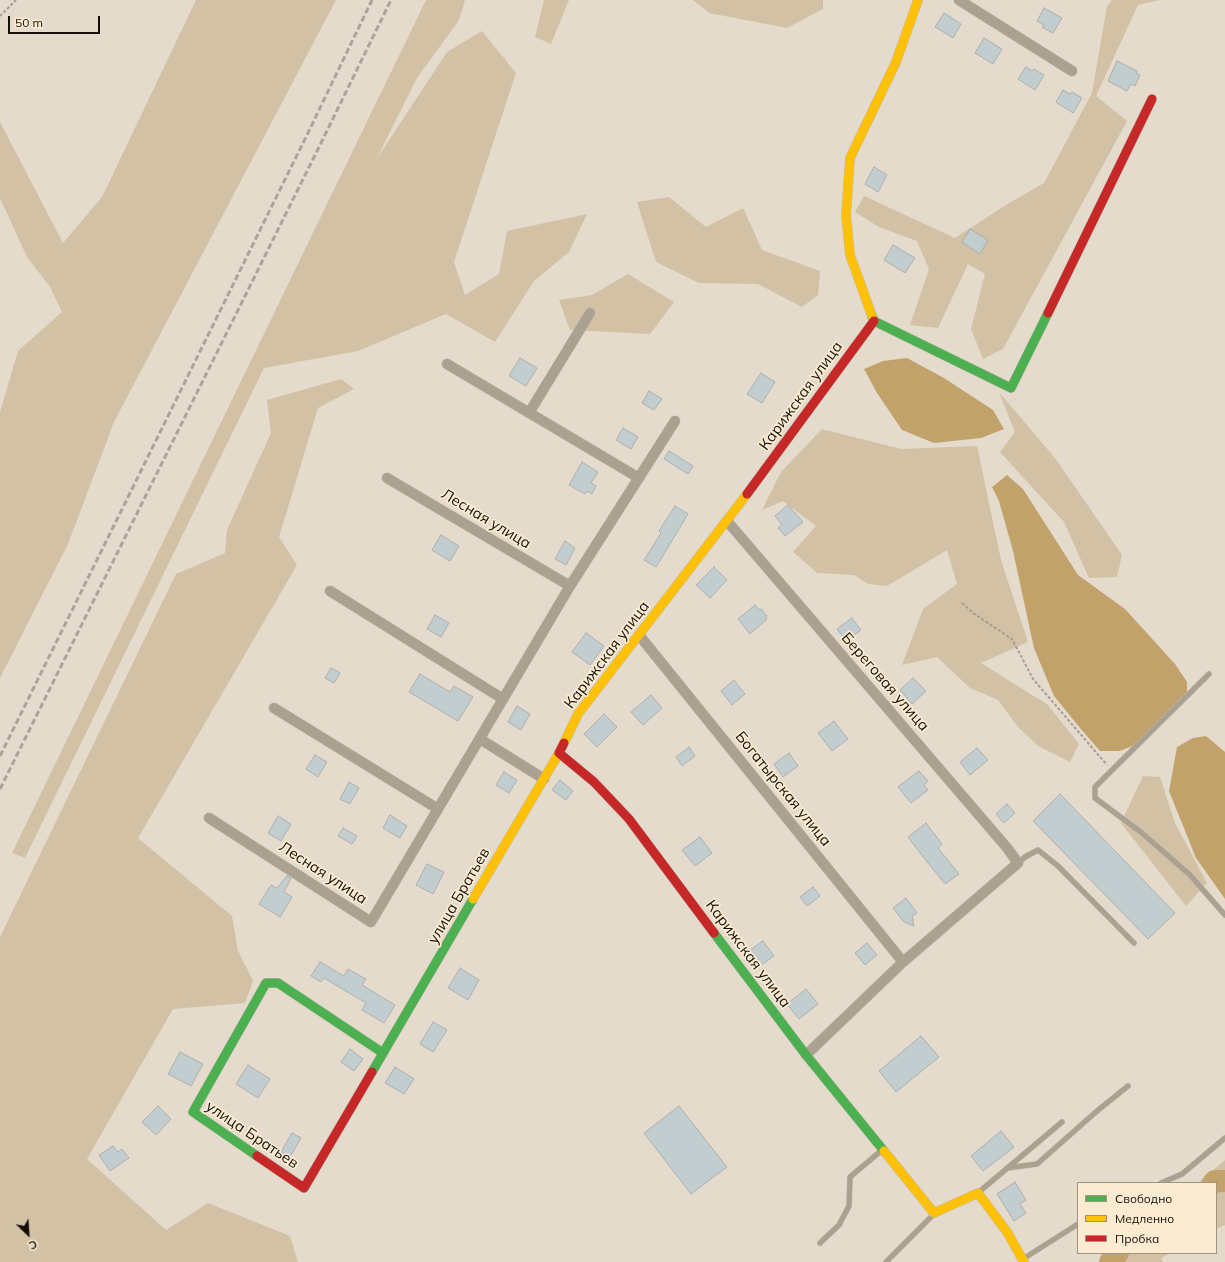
<!DOCTYPE html>
<html>
<head>
<meta charset="utf-8">
<style>
	body { margin:0 }
	#map { position:relative; width:1225px; height:1262px; overflow:hidden; background:#e4dbcd; font-family:Mulish,sans-serif }
	canvas { display:block }
	.legend { position:absolute; left:1077px; top:1182px; width:140px; height:72px; box-sizing:border-box; background:#faebd1; border:1px solid #9e9380; margin:0; padding:5px 7px; list-style:none; font-size:12px; color:#151007 }
	.legend li { display:flex; align-items:center; gap:8px; height:20px }
	.legend b { width:20px; border:1px solid #9e9380 }
	.north { position:absolute; left:8px; top:1214px; width:40px; height:40px; -webkit-text-stroke:3px #faebd1; paint-order:stroke; rotate:155deg; font-size:11px; font-weight:700; line-height:16px; text-align:center; color:#151007 }
	.north::after { content:''; display:block; margin:auto; width:14px; height:18px; background:#151007; clip-path:polygon(50% 0,100% 100%,50% 72%,0 100%) }
	.scale { position:absolute; left:8px; top:16px; width:92px; height:18px; box-sizing:border-box; border:2px solid #151007; border-top:0; padding-left:5px; font-size:12px; line-height:14px; white-space:nowrap; color:#151007; -webkit-text-stroke:3px #faebd1; paint-order:stroke }
</style>
</head>
<body>
<div id="map">
<canvas width="1225" height="1262"></canvas>
<ul class="legend">
<li><b style="height:5px;background:#4caf50"></b>Свободно</li>
<li><b style="height:5px;background:#ffc107"></b>Медленно</li>
<li><b style="height:5px;background:#c62828"></b>Пробка</li>
</ul>
<div class="north">С</div>
<div class="scale">50 m</div>
</div>
<script>
const context = document.querySelector('canvas').getContext('2d');
context.lineJoin = 'round';
function paint(path, color) {
  context.fillStyle = color;
  context.fill(path, 'evenodd');
}
function shape(rows) {
  const path = new Path2D();
  for (const r of rows) {
    path.moveTo(r[0], r[1]);
    for (let i = 2; i < r.length; i += 2) path.lineTo(r[i], r[i + 1]);
  }
  return path;
}
function strokePath(path, color, width, dash) {
  context.strokeStyle = color;
  context.lineWidth = width;
  context.lineCap = dash ? 'butt' : 'round';
  context.setLineDash(dash || []);
  context.stroke(path);
}
function write(font, color, halo, rows, align = 'center') {
  context.font = font + ' Mulish,sans-serif';
  context.lineWidth = 3.5;
  context.setLineDash([]);
  context.textBaseline = 'middle';
  context.strokeStyle = halo;
  context.fillStyle = color;
  for (const [text, x, y, turn = 0] of rows) {
    context.save();
    context.translate(x, y);
    context.rotate((+turn || 0) * Math.PI / 180);
    context.textAlign = isNaN(turn) ? turn : align;
    if (halo) context.strokeText(text, 0, 0);
    context.fillText(text, 0, 0);
    context.restore();
  }
}
const green = shape([
	[196,0,336,0,114,422,68,544,0,678,0,412,18,351,62,312,50,287,27,257,0,198,0,122,63,243,102,197],
	[426,0,465,0,459,20,417,78,376,160,447,52,482,31,516,73,454,262,465,295,499,274,507,231,587,214,569,252,534,281,495,342,446,314,358,351,264,368,25,858,12,853],
	[544,0,569,0,551,44,535,37],
	[693,0,823,0,823,9,787,28,709,13],
	[1112,0,1160,0,1138,5,1096,96,1127,121,1003,349,983,359,971,329,985,274,968,264,938,328,910,325,929,269,917,241,879,227,855,212,864,196,955,238,1006,205,1044,183,1092,93,1107,6],
	[669,197,706,227,743,208,762,250,820,271,818,295,802,307,758,284,699,283,656,262,637,202],
	[628,274,674,302,650,334,570,330,559,300,592,295],
	[341,379,354,389,318,408,279,537,297,565,138,838,232,916,238,951,253,981,245,1003,173,1009,87,1159,166,1230,208,1203,290,1236,298,1262,0,1262,0,937,176,574,225,553,227,530,271,433,267,400],
	[999,392,1055,458,1122,555,1117,577,1089,578,1064,522,1000,452,1015,432],
	[822,429,902,449,977,446,1001,560,1028,642,981,663,1048,705,1079,744,1070,762,1038,746,1018,727,998,700,970,688,937,657,902,665,923,609,957,584,947,550,887,586,868,584,854,575,817,573,793,552,816,526,783,501,762,510,781,472],
	[1143,776,1160,777,1175,823,1207,883,1186,906,1121,823],
	[1225,1160,1225,1225,1216,1229,1216,1183,1198,1183],
	[1106,1253,1171,1253,1161,1258,1163,1262,1109,1262]
]);
const water = shape([
	[907,358,944,378,993,410,1004,429,981,438,934,443,902,430,877,393,864,369,883,361],
	[1007,475,1023,489,1078,575,1125,609,1175,664,1187,682,1187,693,1140,743,1120,751,1100,751,1080,728,1054,696,1034,648,1013,551,999,501,992,487],
	[1206,736,1225,752,1225,899,1196,858,1169,791,1177,747,1193,738]
]);
const river = shape([
	[1213,1183,1215,1181,1225,1181],
	[1110,1262,1118,1253]
]);
const building = shape([
	[1044,8,1062,18,1053,33,1042,27,1044,25,1037,21,1044,8],
	[944,13,961,24,953,38,935,27,944,13],
	[984,38,1002,49,993,64,975,53,984,38],
	[1117,61,1137,71,1136,73,1140,75,1135,86,1131,84,1127,91,1108,81,1117,61],
	[1026,67,1032,71,1034,69,1044,75,1035,90,1018,79,1026,67],
	[1063,90,1070,94,1072,92,1082,98,1073,113,1056,102,1063,90],
	[874,167,887,175,878,192,865,184,874,167],
	[970,229,988,240,980,254,962,242,970,229],
	[893,245,915,258,905,273,884,260,893,245],
	[520,358,537,368,526,386,509,376,520,358],
	[761,373,775,382,762,403,747,394,761,373],
	[649,391,662,399,654,410,642,403,649,391],
	[623,428,638,437,631,449,616,440,623,428],
	[669,451,693,466,688,474,664,459,669,451],
	[582,462,598,472,591,483,596,486,592,494,587,491,585,494,569,485,582,462],
	[788,505,803,522,785,536,778,528,782,525,775,516,788,505],
	[675,506,688,514,656,567,644,560,661,533,659,531,675,506],
	[441,535,459,546,450,561,432,550,441,535],
	[565,541,575,548,566,565,555,559,565,541],
	[714,567,727,580,710,598,696,585,714,567],
	[755,605,759,610,761,609,767,616,766,620,750,634,738,619,755,605],
	[435,615,449,623,441,637,427,629,435,615],
	[852,618,861,630,846,641,837,629,852,618],
	[586,633,604,646,590,665,572,652,586,633],
	[331,668,340,673,334,683,325,678,331,668],
	[420,674,450,692,454,686,473,697,458,721,409,692,420,674],
	[913,678,926,691,912,704,900,690,913,678],
	[734,680,745,694,732,705,721,691,734,680],
	[651,695,662,708,643,725,631,712,651,695],
	[517,706,530,714,521,730,508,722,517,706],
	[604,714,617,727,597,747,584,734,604,714],
	[834,721,848,739,832,751,818,733,834,721],
	[689,747,695,756,682,766,676,757,689,747],
	[977,748,988,760,970,775,960,762,977,748],
	[789,753,798,766,783,777,774,764,789,753],
	[315,755,327,762,318,777,306,769,315,755],
	[919,771,928,781,924,785,928,790,911,803,898,787,919,771],
	[504,772,517,780,509,793,496,785,504,772],
	[560,780,573,791,566,800,552,790,560,780],
	[349,782,359,788,350,804,340,799,349,782],
	[1060,794,1175,913,1148,939,1033,821,1060,794],
	[1007,804,1015,813,1004,823,996,814,1007,804],
	[390,815,407,826,400,838,383,828,390,815],
	[278,816,291,824,281,841,268,833,278,816],
	[926,823,942,844,938,848,959,874,945,884,924,858,908,837,926,823],
	[343,828,357,836,352,844,338,836,343,828],
	[700,837,712,853,695,866,682,850,700,837],
	[427,864,444,872,433,894,416,885,427,864],
	[287,876,291,878,284,892,292,897,280,917,259,904,271,885,277,888,287,876],
	[813,887,820,896,807,906,800,897,813,887],
	[906,898,917,913,912,916,914,926,904,922,893,908,906,898],
	[763,941,774,956,760,966,749,951,763,941],
	[867,943,877,955,865,965,855,953,867,943],
	[320,962,344,976,348,969,366,979,362,985,395,1005,384,1023,362,1010,366,1003,324,978,321,982,311,976,320,962],
	[460,968,479,980,468,1000,448,988,460,968],
	[806,989,818,1004,799,1019,787,1004,806,989],
	[433,1022,447,1030,433,1052,420,1044,433,1022],
	[921,1036,939,1057,896,1092,879,1071,921,1036],
	[350,1049,363,1059,354,1071,341,1062,350,1049],
	[180,1052,203,1064,191,1086,168,1074,180,1052],
	[248,1065,270,1079,258,1098,236,1084,248,1065],
	[395,1067,414,1079,404,1094,385,1083,395,1067],
	[158,1106,171,1119,156,1135,142,1122,158,1106],
	[679,1106,727,1167,691,1194,644,1133,679,1106],
	[1001,1131,1014,1147,983,1171,971,1156,1001,1131],
	[292,1133,301,1138,290,1157,281,1152,292,1133],
	[113,1146,118,1152,122,1149,129,1158,110,1171,99,1155,113,1146],
	[1015,1182,1026,1200,1020,1204,1026,1213,1014,1221,997,1194,1015,1182]
]);
const path = shape([
	[0,16,16,0],
	[962,603,973,613,1012,639,1033,679,1107,765]
]);
const lane = shape([
	[1209,674,1095,787,1095,798,1142,833,1190,875,1225,915],
	[1018,863,1025,857,1038,850,1058,866,1134,943],
	[1007,1168,1037,1164,1097,1111,1128,1086],
	[1161,1183,1182,1174,1225,1138],
	[979,1192,1062,1122],
	[820,1243,839,1225,849,1206,850,1177,882,1150],
	[1023,1259,1078,1224],
	[886,1262,934,1214]
]);
const street = shape([
	[959,0,1072,71],
	[447,364,639,478],
	[529,413,590,313],
	[387,478,570,586],
	[727,521,1008,849,1018,863,903,962,806,1055],
	[330,591,503,699],
	[639,635,903,962],
	[274,708,438,809],
	[480,739,544,779],
	[209,818,371,922,570,586,675,421]
]);
const fast = shape([
	[872,316,874,321,1011,388,1048,313],
	[714,933,806,1055,884,1151],
	[372,1072,473,899],
	[257,1156,193,1112,266,983,278,983,383,1053]
]);
const slow = shape([
	[872,316,850,255,846,215,850,158,896,62,918,0],
	[564,743,578,714,747,494],
	[473,899,559,753],
	[884,1151,934,1213,978,1193,1007,1232,1024,1262]
]);
const jam = shape([
	[1048,313,1152,99],
	[747,494,874,321],
	[564,743,559,753,594,782,629,819,714,933],
	[257,1156,304,1188,372,1072]
]);
const rail = shape([
	[0,756,307,135,372,0],
	[0,789,322,141,391,0]
]);
const streetNames = [
	["Карижская улица",801,396,-54],
	["Лесная улица",486,519,31],
	["Карижская улица",607,655,-53],
	["Береговая улица",885,682,49],
	["Богатырская улица",783,789,51],
	["Лесная улица",323,873,33],
	["улица Братьев",459,896,-60],
	["Карижская улица",748,954,53],
	["улица Братьев",252,1135,34]
];
paint(green, '#d2c1a4');
paint(water, '#c1a26b');
strokePath(river, '#c1a26b', 22);
paint(building, '#c2cdd0');
strokePath(building, '#aeaeab', 1);
strokePath(lane, '#c1baaf', 6);
strokePath(street, '#c1baaf', 11);
strokePath(fast, '#c1baaf', 10);
strokePath(slow, '#c1baaf', 10);
strokePath(jam, '#c1baaf', 10);
strokePath(path, '#a59d91', 2, [3, 2]);
strokePath(lane, '#aba191', 5);
strokePath(street, '#aba191', 10);
strokePath(fast, '#4caf50', 9);
strokePath(slow, '#ffc107', 9);
strokePath(jam, '#c62828', 9);
strokePath(rail, '#ada497', 3, [6, 3]);
write('15px', '#151007', '#faebd1', streetNames);
</script>
</body>
</html>
